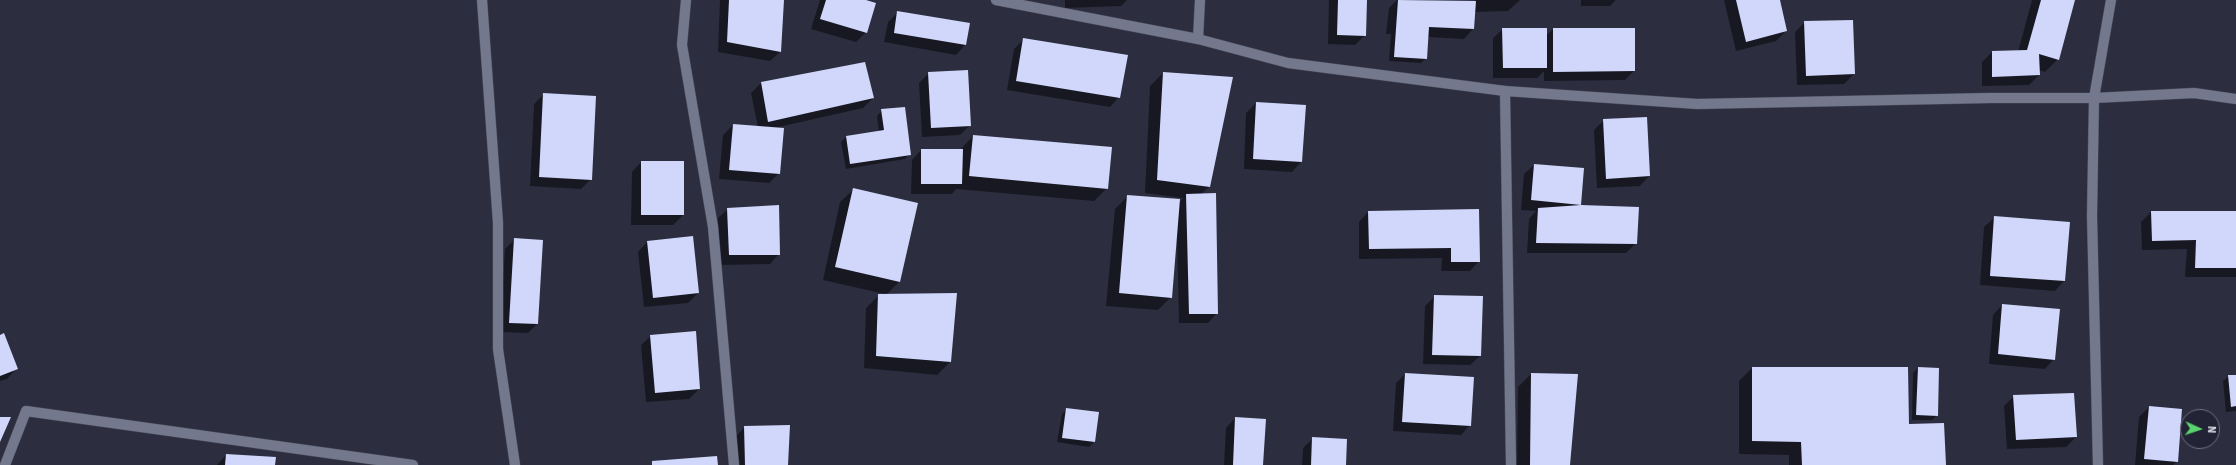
<!DOCTYPE html>
<html>
<head>
<meta charset="utf-8">
<style>
	body { margin:0 }
	#map { position:relative; width:2236px; height:465px; overflow:hidden; background:#2c2e3f; font-family:"Source Sans 3",sans-serif }
	canvas { display:block }
	.north { position:absolute; left:2180px; top:409px; width:40px; height:40px; box-sizing:border-box; background:#222435; border:1px solid #6e707f; border-radius:50%; rotate:93deg; font-size:11px; font-weight:700; line-height:16px; text-align:center; color:#e0e2ee }
	.north::after { content:''; display:block; margin:auto; width:14px; height:18px; background:#5ad56e; clip-path:polygon(50% 0,100% 100%,50% 72%,0 100%) }
</style>
</head>
<body>
<div id="map">
<canvas width="2236" height="465"></canvas>
<div class="north">N</div>
</div>
<script>
const context = document.querySelector('canvas').getContext('2d');
context.lineJoin = 'round';
function paint(path, color) {
  context.fillStyle = color;
  context.fill(path, 'evenodd');
}
function shape(rows) {
  const path = new Path2D();
  for (const r of rows) {
    path.moveTo(r[0], r[1]);
    for (let i = 2; i < r.length; i += 2) path.lineTo(r[i], r[i + 1]);
  }
  return path;
}
function strokePath(path, color, width, dash) {
  context.strokeStyle = color;
  context.lineWidth = width;
  context.lineCap = dash ? 'butt' : 'round';
  context.setLineDash(dash || []);
  context.stroke(path);
}
const shadow = shape([
	[720,0,783,0,780,52,770,61,718,52],
	[820,0,862,0,866,32,856,42,811,29],
	[1065,0,1127,0,1121,6,1065,8],
	[1329,0,1366,0,1365,35,1355,45,1328,44],
	[1397,0,1475,2,1475,0,1520,0,1508,11,1474,12,1473,29,1464,39,1428,37,1426,58,1421,63,1389,61,1391,34,1386,34,1389,8],
	[1581,0,1616,0,1610,6,1581,6],
	[1724,0,1779,0,1786,31,1776,41,1736,51],
	[2032,0,2074,0,2058,59,2045,72,2039,70,2039,75,2029,85,1982,86,1982,62,1992,52,2018,52],
	[898,12,965,45,956,55,884,42,888,22],
	[1805,22,1854,74,1844,84,1797,85,1795,32],
	[1503,29,1546,36,1553,29,1634,71,1625,80,1544,81,1544,71,1537,78,1493,78,1493,38],
	[1023,40,1119,97,1110,107,1007,90,1014,49],
	[929,73,970,125,960,135,922,137,919,83],
	[1163,73,1209,187,1201,194,1217,313,1208,323,1179,323,1177,234,1171,297,1158,310,1106,306,1115,209,1128,196,1179,203,1183,198,1145,193,1150,86],
	[761,83,873,98,863,108,774,128,779,173,769,183,719,179,723,135,733,125,758,127,751,93],
	[544,94,591,179,581,189,530,186,534,104],
	[1256,103,1305,106,1301,162,1292,172,1244,169,1246,113],
	[882,110,910,154,905,159,846,169,841,142,846,137,879,132,877,116],
	[1646,118,1649,176,1640,186,1597,188,1594,130,1604,120],
	[973,136,1107,188,1094,201,956,189,952,194,911,194,912,160,921,150,960,150],
	[641,162,683,215,673,225,631,225,632,172],
	[1534,165,1583,169,1580,206,1636,243,1626,253,1527,253,1529,219,1536,211,1521,210,1524,174],
	[853,190,899,282,886,295,950,362,937,375,864,368,866,308,879,295,885,294,823,280,840,202],
	[728,209,779,254,770,264,720,265,718,218],
	[1478,210,1479,261,1470,271,1441,271,1442,258,1359,259,1359,222,1368,212],
	[2151,212,2236,212,2236,277,2185,277,2187,249,2142,250,2141,222],
	[1994,218,2064,281,2055,291,1980,285,1984,227],
	[515,239,537,324,528,333,500,332,505,249],
	[647,242,698,293,688,303,644,307,638,252],
	[1435,296,1480,356,1470,365,1423,364,1425,306],
	[2002,305,2054,359,2045,369,1989,364,1993,315],
	[0,336,16,369,7,379,0,381],
	[651,336,699,389,689,399,646,402,641,345],
	[1752,368,1909,425,1945,465,1789,465,1789,455,1739,454,1739,381],
	[1918,368,1937,415,1932,420,1912,420,1913,373],
	[1405,374,1470,425,1461,435,1393,431,1396,383],
	[1531,374,1569,465,1517,465,1518,387],
	[2229,376,2236,376,2236,411,2226,412,2223,381],
	[2014,396,2076,437,2066,447,2007,449,2004,406],
	[2149,407,2177,461,2173,465,2135,465,2139,417],
	[1067,409,1094,442,1089,447,1057,442,1062,414],
	[1235,418,1262,465,1224,465,1226,428],
	[745,427,787,465,735,465,735,437],
	[1313,438,1345,465,1302,465,1303,448],
	[226,455,274,465,217,465]
]);
const building = shape([
	[729,0,784,0,781,52,727,42],
	[826,0,866,0,876,3,867,33,820,19],
	[1338,0,1367,0,1366,36,1337,35],
	[1398,0,1476,1,1474,29,1429,27,1427,59,1394,57],
	[1736,0,1780,0,1787,31,1746,42],
	[2041,0,2075,0,2059,60,2039,54,2040,75,1992,77,1992,51,2027,50],
	[897,11,970,23,966,45,894,33],
	[1853,20,1855,74,1806,76,1804,21],
	[1502,28,1547,28,1547,68,1503,68],
	[1553,28,1635,28,1635,71,1553,72],
	[1023,38,1128,55,1120,98,1016,81],
	[865,62,874,98,768,122,761,82],
	[968,70,971,126,931,128,928,72],
	[1163,72,1233,77,1210,187,1157,180],
	[543,93,596,96,592,180,539,177],
	[1256,102,1306,105,1302,162,1253,159],
	[905,107,911,155,850,164,846,136,884,130,881,109],
	[1647,117,1650,176,1606,179,1603,119],
	[733,124,784,128,780,174,729,170],
	[973,135,1112,147,1108,189,969,176],
	[921,149,963,149,962,184,921,184],
	[641,161,684,161,684,215,641,215],
	[1534,164,1584,168,1581,205,1531,200],
	[853,188,918,203,900,282,835,267],
	[1216,193,1218,314,1189,314,1186,194],
	[1127,195,1180,199,1172,298,1119,293],
	[779,205,780,255,729,255,727,208],
	[1581,205,1639,207,1637,244,1536,243,1538,208],
	[1479,209,1480,262,1451,262,1451,248,1369,249,1368,211],
	[2151,211,2236,211,2236,268,2195,268,2196,240,2152,241],
	[1994,216,2070,222,2065,281,1990,276],
	[693,236,699,293,653,298,647,241],
	[514,238,543,240,538,324,509,323],
	[957,293,951,362,876,356,878,294],
	[1434,295,1483,296,1481,356,1432,355],
	[2002,304,2060,309,2055,360,1998,354],
	[696,331,700,389,655,393,650,335],
	[4,333,18,369,0,376,0,335],
	[1752,367,1908,367,1909,424,1944,423,1946,465,1802,465,1801,442,1752,441],
	[1918,367,1939,368,1938,416,1916,415],
	[1405,373,1474,377,1471,426,1402,422],
	[1531,373,1578,374,1570,465,1530,465],
	[2228,375,2236,375,2236,406,2231,407],
	[2074,393,2077,437,2016,440,2013,395],
	[2149,406,2182,409,2178,462,2144,459],
	[1066,408,1099,412,1095,442,1062,438],
	[0,417,11,417,0,442],
	[1235,417,1266,419,1263,465,1233,465],
	[790,425,788,465,745,465,744,426],
	[1312,437,1347,439,1346,465,1311,465],
	[226,454,276,457,275,465,225,465],
	[717,456,718,465,652,465,652,461]
]);
const minor = shape([
	[482,0,498,223,498,349,515,465],
	[1198,39,1200,0],
	[1505,91,1511,465],
	[5,465,26,411,413,465],
	[2098,465,2092,216,2094,98,2111,0]
]);
const tertiary = shape([
	[686,0,682,45,713,227,734,465],
	[996,0,1198,39,1288,63,1505,91,1697,104,1990,98,2094,98,2194,93,2236,99]
]);
paint(shadow, '#0007');
paint(building, '#d0d7fb');
strokePath(minor, '#494b5a', 11);
strokePath(tertiary, '#494b5a', 11);
strokePath(minor, '#74788c', 10);
strokePath(tertiary, '#74788c', 10);
</script>
</body>
</html>
